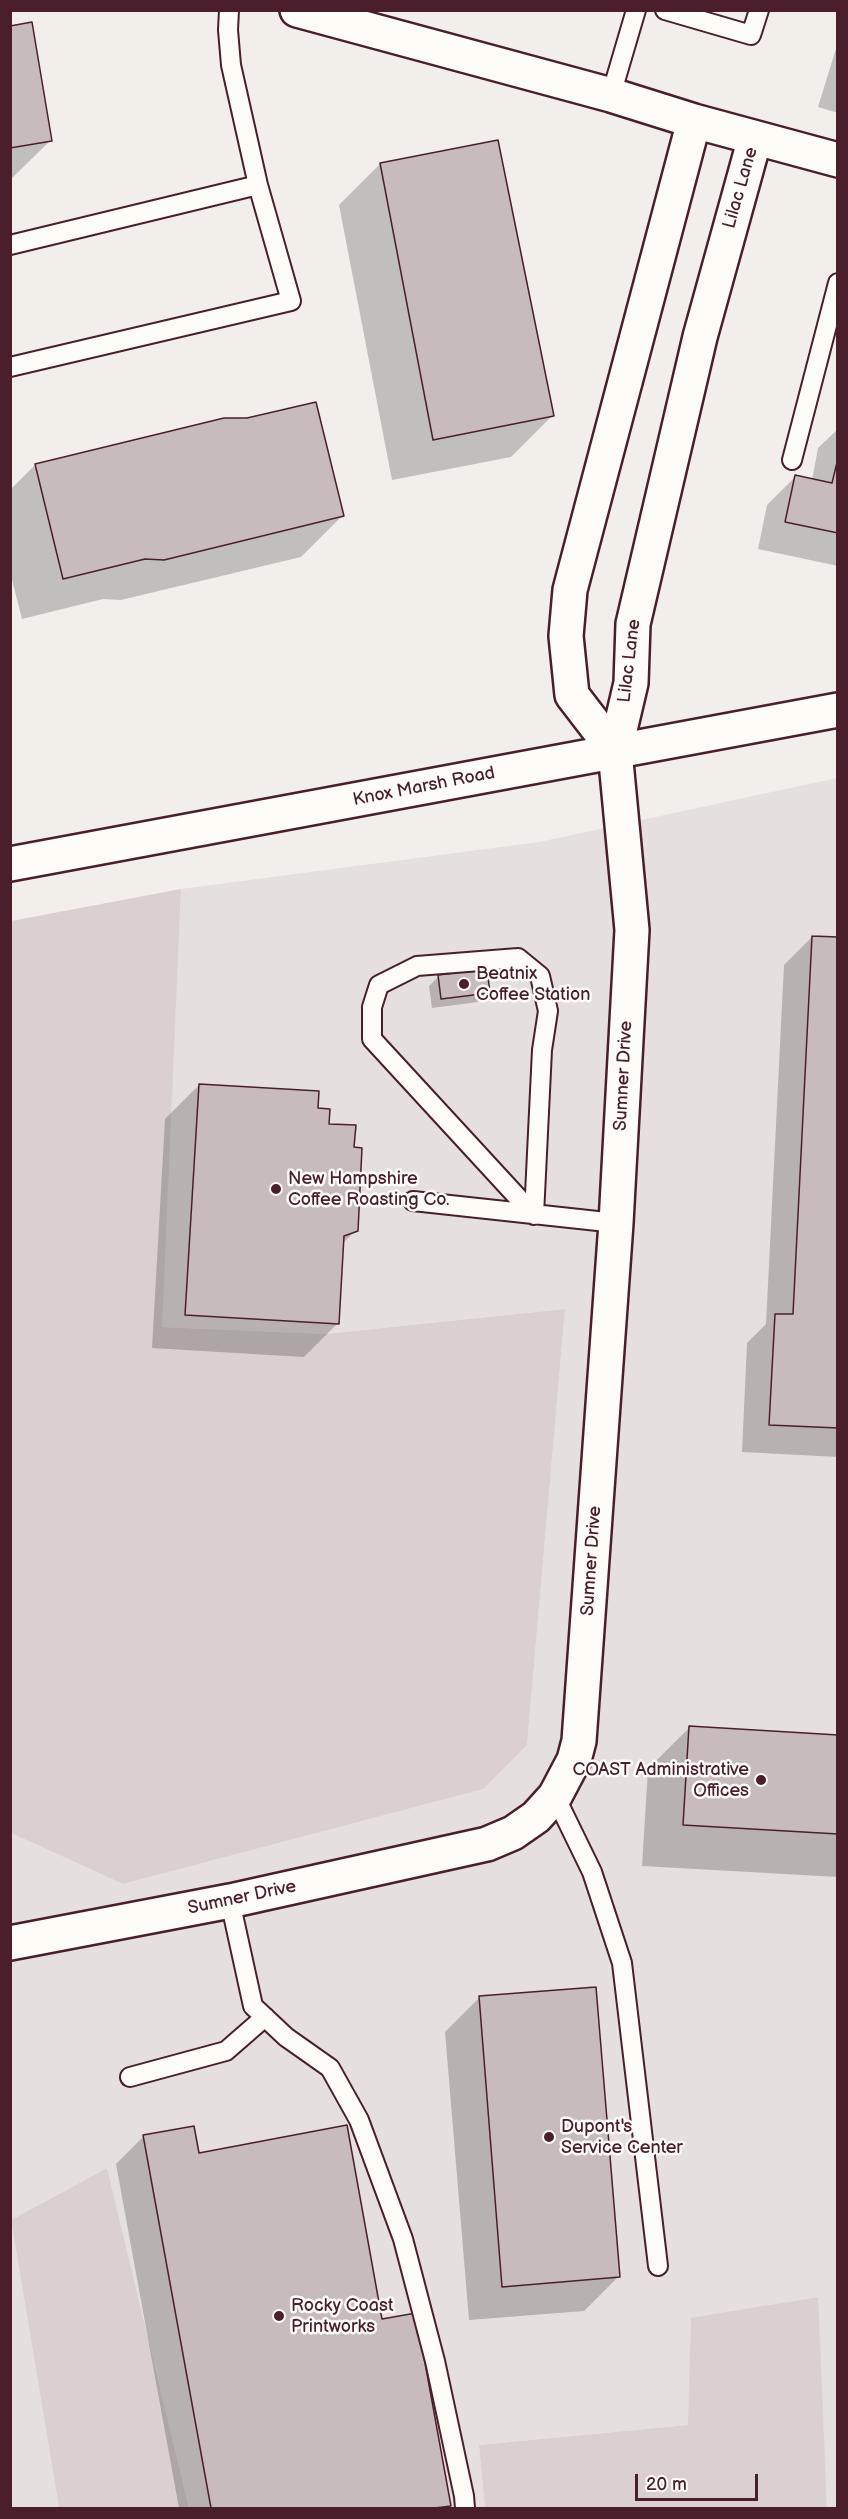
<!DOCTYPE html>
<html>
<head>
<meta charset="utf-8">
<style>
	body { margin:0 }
	#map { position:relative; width:848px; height:2519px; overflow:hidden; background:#f2efeb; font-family:"Balsamiq Sans",sans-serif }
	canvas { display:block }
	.frame { position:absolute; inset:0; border:12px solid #4a1f2b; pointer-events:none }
	.scale { position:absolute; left:635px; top:2474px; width:123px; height:27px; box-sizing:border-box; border:3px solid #4a1f2b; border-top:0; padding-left:8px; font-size:18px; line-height:21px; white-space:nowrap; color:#4a1f2b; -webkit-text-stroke:4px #fdfcf7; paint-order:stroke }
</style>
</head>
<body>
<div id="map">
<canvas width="848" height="2519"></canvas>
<div class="frame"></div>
<div class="scale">20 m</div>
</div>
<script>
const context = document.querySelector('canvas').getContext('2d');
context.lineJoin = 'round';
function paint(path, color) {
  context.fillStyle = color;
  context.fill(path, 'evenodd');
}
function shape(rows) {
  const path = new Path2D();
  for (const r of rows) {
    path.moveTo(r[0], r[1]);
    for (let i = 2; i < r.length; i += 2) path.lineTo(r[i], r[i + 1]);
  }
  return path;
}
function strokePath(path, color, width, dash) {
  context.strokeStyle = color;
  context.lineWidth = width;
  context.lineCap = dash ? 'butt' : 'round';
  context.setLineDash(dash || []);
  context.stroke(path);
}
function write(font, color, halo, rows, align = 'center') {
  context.font = font + ' "Balsamiq Sans",sans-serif';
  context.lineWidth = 5;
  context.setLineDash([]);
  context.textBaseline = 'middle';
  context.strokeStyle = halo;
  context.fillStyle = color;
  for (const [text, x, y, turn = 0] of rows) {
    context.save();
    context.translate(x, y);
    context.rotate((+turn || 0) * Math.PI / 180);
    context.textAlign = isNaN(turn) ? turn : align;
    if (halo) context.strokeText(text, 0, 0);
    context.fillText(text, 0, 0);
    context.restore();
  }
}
const built = shape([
	[837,778,837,2508,827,2508,817,2297,691,2319,689,2425,479,2445,485,2508,189,2508,107,2168,11,2220,59,2508,11,2508,11,1833,123,1884,482,1789,527,1745,565,1309,325,1334,161,1327,181,889,539,842]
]);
const green = shape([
	[181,889,162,1327,325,1334,565,1309,527,1745,483,1789,123,1884,11,1833,11,921],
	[107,2168,189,2508,59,2508,11,2220],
	[818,2297,827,2508,485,2508,479,2445,688,2425,691,2318]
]);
const shadow = shape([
	[10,27,50,141,10,180],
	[838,42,838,113,818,107],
	[380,164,552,416,511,457,392,480,339,205],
	[838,429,838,566,758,549,767,505,795,477,812,480,818,448],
	[35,465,342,516,301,557,121,600,103,599,22,619,10,572,10,490],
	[812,937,838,939,838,1457,742,1452,747,1343,766,1324,784,965],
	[439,976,489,992,478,1002,432,1008,429,986],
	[199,1085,316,1109,327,1125,353,1148,356,1230,342,1244,338,1323,304,1357,152,1348,165,1119],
	[689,1728,838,1736,838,1877,642,1866,648,1769],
	[479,1998,618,2277,584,2311,469,2320,445,2032],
	[144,2136,381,2321,449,2505,446,2508,179,2508,116,2164]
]);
const building = shape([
	[32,22,52,141,10,148,10,26,32,22],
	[498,140,554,416,433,440,380,163,498,140],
	[316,402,344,516,164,560,145,559,63,579,35,464,224,418,247,418,316,402],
	[838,458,838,533,785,522,795,475,832,483,838,458],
	[812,936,838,937,838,1428,769,1425,775,1314,793,1314,812,936],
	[487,969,490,993,441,999,438,975,487,969],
	[199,1084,319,1091,318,1108,330,1109,329,1124,356,1125,354,1147,362,1148,358,1231,344,1236,339,1324,185,1315,199,1084],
	[689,1726,838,1735,838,1834,683,1825,689,1726],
	[596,1987,620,2277,502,2287,479,1996,596,1987],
	[347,2125,382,2319,416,2313,451,2506,435,2508,211,2508,143,2135,194,2126,199,2153,347,2125]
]);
const lane = shape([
	[665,10,751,35,759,10],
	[611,95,636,10],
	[10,245,258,185],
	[10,367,291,301,258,185,231,65,228,30,229,10],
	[792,460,838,283],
	[518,958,540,976,548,1011,542,1050,534,1215,372,1039,372,1007,379,985,417,966,518,958],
	[413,1201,616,1223],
	[555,1796,592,1872,622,1963,658,2266],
	[230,1901,253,2006,286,2037,330,2068,359,2120,403,2239,435,2361,464,2496,465,2508],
	[130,2077,226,2051,265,2017]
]);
const street = shape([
	[297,10,611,95,694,121,838,160],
	[615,751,572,695,566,636,570,590,694,121],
	[10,1943,230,1901,487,1844,513,1833,536,1817,555,1796,574,1760,579,1741,616,1223,632,930,615,751,631,683,633,624,700,337,755,138]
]);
const secondary = shape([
	[10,864,838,710]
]);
const markers = [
	[464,984,6,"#4a1f2b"],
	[276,1189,6,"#4a1f2b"],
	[761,1780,6,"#4a1f2b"],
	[549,2137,6,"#4a1f2b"],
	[279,2316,6,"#4a1f2b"]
];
const streetNames = [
	["Lilac Lane",741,188,-74],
	["Lilac Lane",630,661,-83],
	["Knox Marsh Road",424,787,-11],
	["Sumner Drive",624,1076,-87],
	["Sumner Drive",592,1561,-86],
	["Sumner Drive",242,1898,-12]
];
const poiNames = [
	["Beatnix",476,974],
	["Coffee Station",476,995],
	["New Hampshire",288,1179],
	["Coffee Roasting Co.",288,1200],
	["COAST Administrative",749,1770,"right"],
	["Offices",749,1791,"right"],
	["Dupont's",561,2127],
	["Service Center",561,2148],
	["Rocky Coast",291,2306],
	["Printworks",291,2327]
];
paint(built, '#e5dfdd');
paint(green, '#d9d0cf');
paint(shadow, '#0003');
paint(building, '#c8bbbb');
strokePath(building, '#4a1f2b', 1.5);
strokePath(lane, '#4a1f2b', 22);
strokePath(street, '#4a1f2b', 38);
strokePath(secondary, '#4a1f2b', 38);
strokePath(lane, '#fdfcf7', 18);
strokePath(street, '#fdfcf7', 33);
strokePath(secondary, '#fdfcf7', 33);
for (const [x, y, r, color] of markers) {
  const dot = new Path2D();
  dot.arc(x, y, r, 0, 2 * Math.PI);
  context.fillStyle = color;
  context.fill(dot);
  strokePath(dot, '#fdfcf7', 2);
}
write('18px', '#4a1f2b', '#fdfcf7', streetNames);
write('18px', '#4a1f2b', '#fdfcf7', poiNames, 'left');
</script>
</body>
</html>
